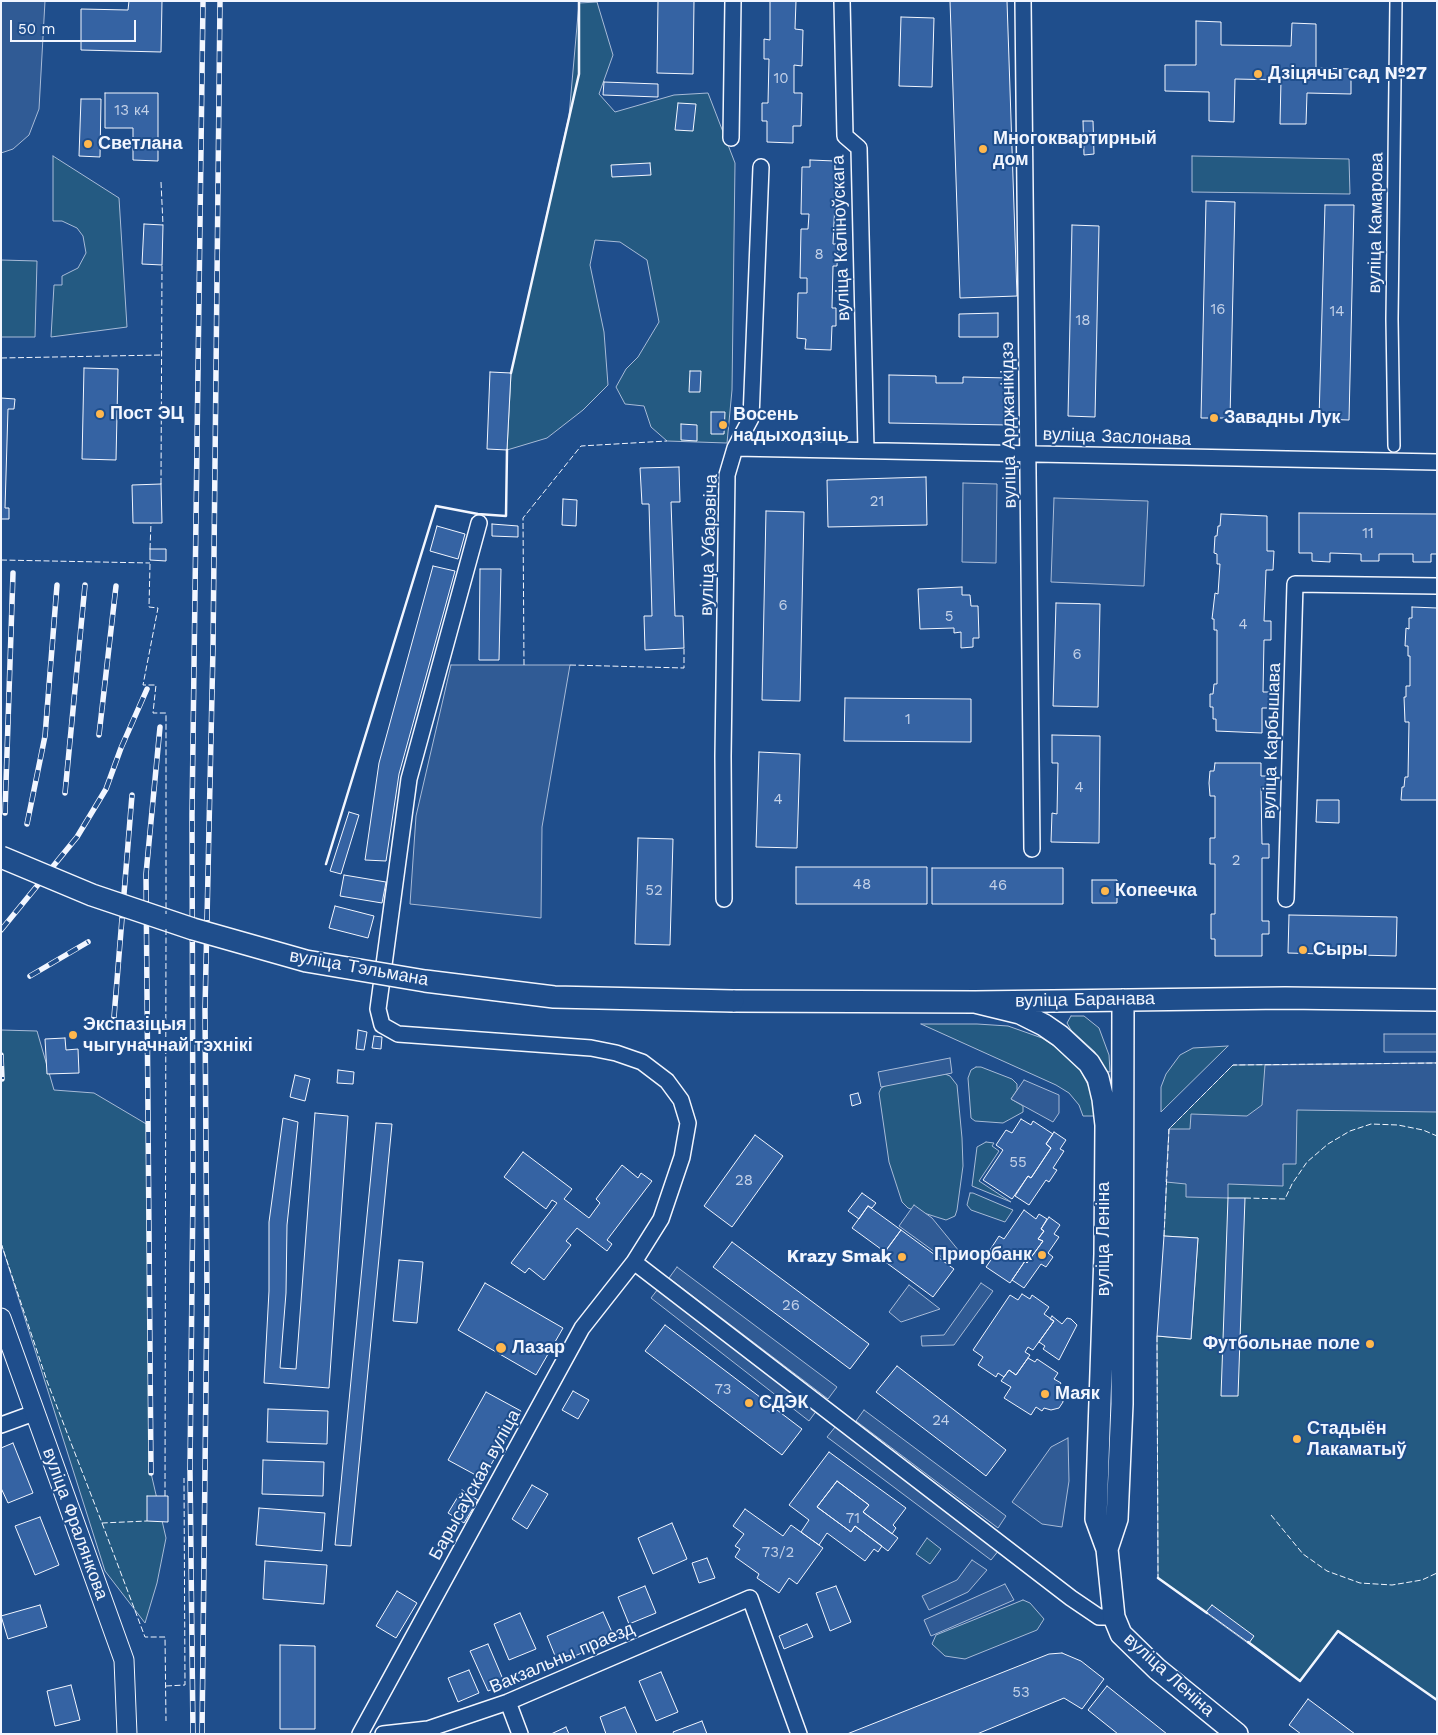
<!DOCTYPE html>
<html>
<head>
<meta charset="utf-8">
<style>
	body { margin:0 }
	#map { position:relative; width:1438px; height:1735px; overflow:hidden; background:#1f4e8c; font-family:"Work Sans",sans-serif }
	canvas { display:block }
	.frame { position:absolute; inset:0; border:2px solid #f2f6ff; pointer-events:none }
	.scale { position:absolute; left:10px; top:20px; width:126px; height:22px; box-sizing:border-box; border:2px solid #f2f6ff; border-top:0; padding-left:6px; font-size:15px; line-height:18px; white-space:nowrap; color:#f2f6ff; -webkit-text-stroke:4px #1f4e8c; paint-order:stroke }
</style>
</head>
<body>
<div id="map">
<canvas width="1438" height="1735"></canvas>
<div class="frame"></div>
<div class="scale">50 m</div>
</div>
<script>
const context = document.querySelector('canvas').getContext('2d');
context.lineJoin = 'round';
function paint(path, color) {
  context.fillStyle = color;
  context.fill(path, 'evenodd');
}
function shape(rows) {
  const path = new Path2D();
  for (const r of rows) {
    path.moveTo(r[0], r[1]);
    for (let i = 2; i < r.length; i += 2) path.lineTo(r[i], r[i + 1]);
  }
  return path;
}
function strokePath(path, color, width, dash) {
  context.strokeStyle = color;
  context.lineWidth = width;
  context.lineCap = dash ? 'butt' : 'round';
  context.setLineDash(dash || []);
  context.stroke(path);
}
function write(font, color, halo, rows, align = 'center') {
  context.font = font + ' "Work Sans",sans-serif';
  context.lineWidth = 4;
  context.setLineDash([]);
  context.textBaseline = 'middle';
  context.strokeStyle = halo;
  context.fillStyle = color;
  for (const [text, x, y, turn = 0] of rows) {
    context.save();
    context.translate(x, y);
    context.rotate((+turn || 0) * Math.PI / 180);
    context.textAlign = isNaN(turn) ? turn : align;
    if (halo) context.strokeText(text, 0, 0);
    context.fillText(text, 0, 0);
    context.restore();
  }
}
const green = shape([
	[597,2,613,55,599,94,615,112,674,95,708,93,735,163,732,390,727,443,667,441,651,427,644,406,625,404,616,387,626,369,638,357,659,322,647,260,620,242,595,240,590,265,604,332,608,385,583,410,547,438,507,450,511,373,569,116,579,3,597,2],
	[53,156,119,198,127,327,51,337,54,285,62,285,62,276,78,268,86,253,83,236,77,228,62,221,53,221,53,156],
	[1192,156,1349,159,1350,194,1192,192,1192,156],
	[1,260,37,261,35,337,1,337,1,260],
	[1071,1016,1084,1016,1099,1028,1109,1055,1110,1072,1104,1071,1095,1052,1071,1030,1067,1023,1071,1016],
	[921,1024,977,1024,1008,1026,1042,1038,1063,1052,1079,1067,1096,1101,1097,1116,1083,1116,1079,1105,1069,1093,1056,1085,921,1024],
	[1,1030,37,1031,54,1090,94,1093,148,1125,151,1473,166,1538,157,1583,145,1623,105,1571,1,1243,1,1030],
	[1228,1046,1161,1112,1161,1087,1166,1074,1180,1055,1193,1048,1228,1046],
	[1437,1063,1437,1700,1338,1632,1300,1681,1158,1578,1157,1336,1191,1339,1198,1238,1164,1236,1169,1129,1233,1065,1437,1063],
	[976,1067,981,1067,1012,1079,1017,1084,1017,1090,1011,1099,1023,1106,1023,1112,1003,1123,975,1121,971,1118,968,1078,971,1070,976,1067],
	[945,1074,950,1076,957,1085,962,1138,963,1166,957,1210,955,1216,946,1220,908,1208,902,1202,889,1162,879,1093,881,1088,887,1085,945,1074],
	[986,1142,994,1143,992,1146,999,1151,979,1181,1011,1202,972,1186,977,1147,986,1142],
	[970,1193,973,1193,1013,1210,1005,1222,971,1210,967,1205,970,1193],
	[927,1538,941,1549,930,1564,916,1554,927,1538],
	[1023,1600,1030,1603,1044,1619,1037,1630,965,1659,945,1656,932,1644,936,1635,1023,1600]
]);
const parking = shape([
	[1,1,45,1,39,109,29,135,13,149,1,153,1,1],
	[963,483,997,484,996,563,962,562,963,483],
	[1054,498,1148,501,1144,586,1051,582,1054,498],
	[451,665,570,665,542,827,541,918,410,904,416,816,451,665],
	[1384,1034,1437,1034,1437,1052,1384,1052,1384,1034],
	[950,1058,952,1073,881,1087,878,1072,950,1058],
	[1437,1063,1437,1112,1297,1110,1296,1164,1283,1164,1283,1186,1228,1184,1228,1198,1186,1197,1186,1184,1166,1182,1169,1129,1190,1129,1191,1114,1247,1116,1262,1105,1265,1065,1437,1063],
	[1024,1080,1059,1095,1059,1113,1053,1122,1011,1099,1024,1080],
	[914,1205,932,1218,959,1251,950,1263,899,1226,914,1205],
	[677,1267,837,1387,828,1399,669,1278,677,1267],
	[981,1283,993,1291,954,1345,922,1346,921,1336,944,1335,981,1283],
	[909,1285,940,1309,901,1322,889,1312,909,1285],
	[658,1289,817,1410,809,1421,651,1298,658,1289],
	[864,1410,1006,1516,998,1528,856,1421,864,1410],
	[836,1426,999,1550,991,1560,827,1437,836,1426],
	[1068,1438,1069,1481,1062,1527,1042,1524,1012,1502,1051,1447,1068,1438],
	[972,1560,987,1570,968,1592,929,1610,922,1596,957,1580,972,1560],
	[1005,1584,1014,1600,931,1636,924,1620,1005,1584]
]);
const building = shape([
	[129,1,162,1,161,52,81,50,81,9,128,10,129,1],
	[658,1,694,1,693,74,657,73,658,1],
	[770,1,796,1,795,29,803,30,802,66,794,65,794,93,802,93,801,126,793,126,793,143,767,142,767,121,762,121,762,103,768,103,769,59,764,59,764,39,770,40,770,1],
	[950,1,1007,1,1017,296,960,298,950,1],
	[901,17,934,18,932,87,899,86,901,17],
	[1196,21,1221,22,1221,45,1291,46,1292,23,1316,24,1316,68,1351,69,1351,94,1307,93,1306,124,1280,124,1281,80,1235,79,1234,122,1209,121,1209,92,1165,91,1165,65,1196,65,1196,21],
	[604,82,658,84,658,97,603,95,604,82],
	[105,93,158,93,158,161,133,160,133,128,105,128,105,93],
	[81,99,101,99,100,157,79,156,81,99],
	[678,103,696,104,693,131,675,130,678,103],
	[1083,121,1093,121,1094,154,1084,155,1083,121],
	[810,160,835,161,835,182,840,182,839,202,835,202,833,244,838,244,837,266,833,266,832,308,836,308,836,326,832,326,831,350,805,349,806,339,797,338,798,293,807,293,807,278,800,278,801,229,808,229,809,214,801,214,802,167,810,167,810,160],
	[650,163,651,175,612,177,611,165,650,163],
	[1206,201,1235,202,1230,418,1201,418,1206,201],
	[1325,205,1354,205,1349,420,1319,419,1325,205],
	[144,224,163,225,162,265,142,264,144,224],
	[1072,225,1099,226,1095,417,1068,416,1072,225],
	[998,313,998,337,959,337,959,314,998,313],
	[84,368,118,369,116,460,82,459,84,368],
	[690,371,701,371,700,392,689,392,690,371],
	[490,372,511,373,507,450,487,449,490,372],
	[889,375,936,376,936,383,963,383,963,377,1009,378,1008,425,889,423,889,375],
	[1,398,15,399,14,409,8,409,5,508,9,508,9,519,1,519,1,398],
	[711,412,725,412,724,434,711,434,711,412],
	[681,424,697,425,697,441,681,440,681,424],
	[679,467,680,502,671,502,675,616,683,616,684,648,645,650,644,616,652,616,649,504,642,504,640,468,679,467],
	[926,477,927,525,828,527,827,480,926,477],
	[161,484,162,523,133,523,132,485,161,484],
	[563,499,577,500,576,526,562,525,563,499],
	[766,511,804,512,800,701,762,700,766,511],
	[1299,513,1437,514,1437,554,1431,554,1431,562,1413,562,1413,554,1379,554,1379,561,1361,561,1361,554,1330,553,1330,562,1312,561,1312,553,1299,553,1299,513],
	[1221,514,1267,516,1267,551,1274,551,1273,570,1266,570,1264,621,1271,621,1271,640,1264,640,1263,692,1270,692,1269,708,1262,708,1262,733,1216,731,1216,719,1213,719,1213,707,1210,707,1210,694,1213,694,1214,684,1217,684,1217,630,1214,630,1214,619,1212,619,1215,593,1218,594,1220,564,1217,564,1217,554,1214,553,1215,536,1217,536,1218,526,1220,526,1221,514],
	[492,524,518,526,518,537,492,536,492,524],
	[437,526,465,534,458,559,430,551,437,526],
	[150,549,166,549,166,561,150,560,150,549],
	[433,566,455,571,399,774,386,861,365,860,379,763,433,566],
	[480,569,501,569,499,660,479,660,480,569],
	[962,587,962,595,970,595,971,606,978,606,979,638,973,638,973,647,961,648,961,632,954,633,954,628,920,629,918,589,962,587],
	[1056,603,1100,604,1098,707,1053,706,1056,603],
	[1412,607,1437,608,1437,800,1401,800,1402,787,1404,787,1405,777,1408,777,1409,722,1405,722,1404,697,1406,697,1406,686,1410,686,1410,656,1408,656,1408,646,1405,646,1406,628,1409,629,1409,618,1412,618,1412,607],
	[845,698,971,699,971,742,844,741,845,698],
	[1052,735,1100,736,1099,843,1051,842,1052,813,1057,814,1058,763,1052,763,1052,735],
	[759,752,800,754,797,848,756,847,759,752],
	[1215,763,1261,763,1261,776,1268,776,1268,788,1261,788,1262,844,1269,844,1269,858,1262,858,1262,921,1269,921,1269,934,1262,934,1262,956,1215,956,1215,939,1211,939,1211,914,1215,914,1215,864,1210,864,1210,838,1215,838,1215,796,1210,796,1209,783,1210,771,1214,771,1215,763],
	[1317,800,1339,800,1339,823,1316,822,1317,800],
	[349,812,359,815,341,874,330,871,349,812],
	[638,838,673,839,670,945,635,944,638,838],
	[796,867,927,867,927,904,796,904,796,867],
	[932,868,1063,868,1063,904,932,904,932,868],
	[344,875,386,882,382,903,340,896,344,875],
	[1092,880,1117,880,1117,903,1092,903,1092,880],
	[335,906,374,916,368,938,329,928,335,906],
	[1289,915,1397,917,1396,956,1288,953,1289,915],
	[358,1030,367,1032,364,1050,356,1049,358,1030],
	[374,1036,382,1037,381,1049,372,1048,374,1036],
	[65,1038,66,1050,78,1049,79,1073,47,1074,45,1039,65,1038],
	[338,1070,354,1072,353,1084,337,1083,338,1070],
	[295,1075,310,1079,305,1101,290,1097,295,1075],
	[858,1093,861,1103,852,1106,850,1095,858,1093],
	[315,1113,348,1116,329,1388,264,1383,269,1291,269,1222,283,1118,298,1122,287,1225,286,1293,280,1368,296,1369,315,1113],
	[1021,1119,1031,1125,1033,1121,1053,1134,1046,1144,1051,1148,1031,1178,1028,1176,1012,1199,983,1180,1003,1150,996,1145,1006,1130,1012,1133,1021,1119],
	[376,1123,392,1124,351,1546,335,1545,376,1123],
	[1054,1132,1066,1140,1060,1149,1064,1151,1053,1168,1057,1170,1049,1182,1046,1180,1029,1205,1015,1196,1028,1176,1031,1178,1051,1148,1046,1144,1054,1132],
	[755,1135,783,1156,732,1227,704,1206,755,1135],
	[523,1152,572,1189,564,1199,589,1218,600,1203,596,1199,622,1165,638,1178,641,1173,652,1181,607,1240,612,1244,607,1251,577,1228,566,1241,571,1245,544,1280,529,1268,525,1273,511,1263,557,1203,552,1200,546,1209,504,1177,523,1152],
	[862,1193,876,1203,872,1208,868,1206,859,1219,848,1211,862,1193],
	[1228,1198,1245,1198,1238,1396,1221,1396,1228,1198],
	[868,1206,901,1230,885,1252,852,1228,868,1206],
	[1024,1210,1036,1219,1039,1214,1047,1219,1041,1229,1044,1231,1038,1239,1043,1241,1027,1263,1025,1261,1010,1283,986,1267,995,1254,990,1250,999,1236,1004,1239,1024,1210],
	[1049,1217,1060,1225,1054,1234,1059,1237,1048,1253,1053,1257,1046,1267,1041,1264,1024,1288,1012,1280,1025,1261,1027,1263,1043,1241,1038,1239,1044,1231,1041,1229,1049,1217],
	[901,1230,954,1269,933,1297,880,1258,901,1230],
	[1164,1236,1198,1238,1191,1339,1157,1336,1164,1236],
	[732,1242,869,1344,850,1369,713,1267,732,1242],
	[399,1260,423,1262,417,1323,393,1321,399,1260],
	[485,1283,563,1328,536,1375,458,1330,485,1283],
	[1022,1294,1030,1299,1032,1295,1049,1307,1044,1314,1054,1321,1033,1350,1028,1347,1025,1352,1030,1355,1016,1375,1009,1370,1004,1377,998,1373,996,1377,978,1365,983,1357,973,1350,1010,1295,1018,1300,1022,1294],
	[1052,1316,1062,1324,1067,1318,1071,1319,1077,1325,1059,1360,1043,1349,1045,1346,1039,1342,1054,1321,1050,1319,1052,1316],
	[665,1325,802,1429,782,1455,645,1351,665,1325],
	[1028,1358,1035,1362,1037,1359,1058,1373,1054,1379,1061,1383,1058,1388,1062,1394,1063,1402,1059,1408,1051,1410,1044,1408,1042,1411,1036,1407,1031,1415,1004,1398,1011,1387,1001,1381,1004,1377,1009,1370,1016,1375,1028,1358],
	[897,1366,1006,1450,986,1476,876,1392,897,1366],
	[573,1391,589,1400,578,1419,562,1410,573,1391],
	[486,1392,521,1411,483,1479,448,1460,486,1392],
	[268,1409,328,1411,327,1444,267,1442,268,1409],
	[13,1443,33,1493,8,1503,1,1488,1,1448,13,1443],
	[829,1452,906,1508,893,1525,896,1528,892,1534,863,1512,869,1505,837,1481,817,1507,851,1532,855,1526,882,1546,878,1552,874,1549,865,1561,827,1533,819,1545,801,1532,809,1520,789,1505,829,1452],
	[263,1460,324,1462,323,1496,262,1494,263,1460],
	[837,1481,869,1505,863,1512,898,1538,888,1551,855,1526,851,1532,817,1507,837,1481],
	[532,1485,548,1494,527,1529,512,1519,532,1485],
	[462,1490,478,1500,464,1523,448,1513,462,1490],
	[147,1496,168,1496,168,1522,147,1521,147,1496],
	[259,1508,325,1513,322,1551,256,1545,259,1508],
	[745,1509,783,1536,791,1525,823,1548,797,1584,789,1578,779,1593,757,1578,759,1574,735,1557,740,1549,735,1546,744,1534,733,1526,745,1509],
	[40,1517,59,1565,35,1575,15,1526,40,1517],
	[672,1523,687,1559,653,1574,638,1538,672,1523],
	[707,1558,715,1578,699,1583,692,1563,707,1558],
	[265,1561,327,1565,324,1604,263,1599,265,1561],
	[645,1586,656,1613,629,1624,618,1597,645,1586],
	[836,1586,851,1622,830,1631,816,1593,836,1586],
	[397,1591,417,1603,396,1638,376,1626,397,1591],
	[40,1605,47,1627,8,1639,1,1616,40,1605],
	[1212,1605,1254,1636,1249,1643,1206,1612,1212,1605],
	[603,1612,615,1639,558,1663,547,1636,603,1612],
	[520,1613,536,1649,509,1660,494,1624,520,1613],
	[807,1624,813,1637,784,1649,779,1636,807,1624],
	[488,1644,505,1684,488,1691,470,1651,488,1644],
	[280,1645,315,1646,315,1729,280,1729,280,1645],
	[1062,1653,1081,1661,1104,1679,1082,1709,1064,1698,977,1734,847,1734,1049,1654,1062,1653],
	[469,1670,479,1693,458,1702,448,1678,469,1670],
	[661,1672,678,1712,656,1721,639,1681,661,1672],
	[71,1685,80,1720,55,1726,47,1691,71,1685],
	[1107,1686,1167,1734,1118,1734,1088,1710,1107,1686],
	[1308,1699,1355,1734,1301,1734,1289,1725,1308,1699],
	[625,1707,637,1734,606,1734,600,1717,625,1707],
	[702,1721,707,1734,674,1734,673,1732,702,1721],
	[566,1727,569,1734,551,1734,566,1727]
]);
const pedestrian = shape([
	[1394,446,1392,319,1396,1]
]);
const minor = shape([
	[842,1,845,136,859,148,866,450],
	[1023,1,1032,849],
	[731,138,733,1],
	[735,448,1437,462],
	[479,523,409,779,378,1009,382,1025,398,1034,591,1048,616,1053,642,1062,667,1081,681,1100,688,1123,682,1157,661,1219,634,1262,1071,1598,1099,1617,1114,1617],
	[724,899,723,756,727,475,735,448,751,418,761,167],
	[1286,899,1295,584,1437,586],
	[1,1425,34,1413],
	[508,1702,520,1734],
	[360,1734,582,1328,634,1262],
	[383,1734,428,1729,508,1702,750,1598,799,1734]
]);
const tertiary = shape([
	[1,1318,124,1660,127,1734]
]);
const secondary = shape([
	[733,1001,975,1002,1285,998,1437,1000],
	[975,1002,1020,1013,1044,1025,1060,1036,1089,1063,1098,1078,1103,1099,1106,1125,1105,1254,1096,1519,1107,1549,1114,1617,1121,1634,1157,1669,1237,1734],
	[1107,1549,1117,1519,1122,1404,1123,1000]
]);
const rail = shape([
	[99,735,116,586],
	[65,793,85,585],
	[5,813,13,573],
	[27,824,45,736,57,585],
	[1,930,77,837,106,789,121,748,147,689],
	[30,976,88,942],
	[114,1017,132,795],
	[1,1055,2,1079],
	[151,1473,146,874,160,727],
	[193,1734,190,1469,193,1186,192,814,203,1],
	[202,1734,207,1293,205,1009,213,648,220,1]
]);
const secondaryBridge = shape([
	[1,857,92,895,193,929,306,961,425,981,554,997,733,1001]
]);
const fence = shape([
	[161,182,163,225],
	[1,358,161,355],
	[161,484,162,265],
	[150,549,151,523],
	[1,560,150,563],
	[150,564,149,607,158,608,143,685,156,685,153,713,166,713,166,914],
	[524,665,523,518,581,446,667,441],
	[570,665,684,668,684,648],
	[1245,1198,1285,1199,1292,1184,1307,1162,1328,1144,1350,1131,1371,1124,1398,1125,1423,1130,1437,1136],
	[1164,1236,1169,1129,1233,1065,1437,1063],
	[1,1243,47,1381,102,1523,147,1521],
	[1157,1336,1158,1578],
	[165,1496,166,929],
	[1271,1515,1303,1554,1327,1571,1360,1583,1392,1585,1422,1580,1437,1573],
	[102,1523,145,1637,165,1637,166,1721],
	[166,1686,185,1685,184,1478]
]);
const wall = shape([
	[511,373,579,74,579,1],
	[326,864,436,506,478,514,506,516,507,450],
	[1158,1578,1207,1613],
	[1248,1642,1300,1681,1338,1631,1437,1700]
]);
const markers = [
	[1258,74,5,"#ffb74d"],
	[88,144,5,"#ffb74d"],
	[983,149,5,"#ffb74d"],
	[100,414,5,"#ffb74d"],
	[1214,418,5,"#ffb74d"],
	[723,425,5,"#ffb74d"],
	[1105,891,5,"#ffb74d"],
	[1303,950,5,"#ffb74d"],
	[73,1035,5,"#ffb74d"],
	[1042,1255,5,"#ffb74d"],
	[902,1257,5,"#ffb74d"],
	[1370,1344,5,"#ffb74d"],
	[501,1348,6,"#ffb74d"],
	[1045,1394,5,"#ffb74d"],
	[749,1403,5,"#ffb74d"],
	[1297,1439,5,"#ffb74d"]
];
const numberNames = [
	["10",781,79],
	["13 к4",132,111],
	["8",819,255],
	["16",1218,310],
	["14",1337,312],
	["18",1083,321],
	["21",877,502],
	["11",1368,534],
	["6",783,606],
	["5",949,617],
	["4",1243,625],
	["6",1077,655],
	["1",908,720],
	["4",1079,788],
	["4",778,800],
	["2",1236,861],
	["48",862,885],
	["46",998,886],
	["52",654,891],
	["55",1018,1163],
	["28",744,1181],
	["26",791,1306],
	["73",723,1390],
	["24",941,1421],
	["71",853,1519],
	["73/2",778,1553],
	["53",1021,1693]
];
const poiNames = [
	["Дзіцячы сад №27",1268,74],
	["Многоквартирный",993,139],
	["дом",993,160],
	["Светлана",98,144],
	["Пост ЭЦ",110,414],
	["Восень",733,415],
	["надыходзіць",733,436],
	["Завадны Лук",1224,418],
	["Копеечка",1115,891],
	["Сыры",1313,950],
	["Экспазіцыя",83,1025],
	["чыгуначнай тэхнікі",83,1046],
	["Приорбанк",1032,1255,"right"],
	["Krazy Smak",892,1257,"right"],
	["Футбольнае поле",1360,1344,"right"],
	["Лазар",512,1348],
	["Маяк",1055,1394],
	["СДЭК",759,1403],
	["Стадыён",1307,1429],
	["Лакаматыў",1307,1450]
];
const streetNames = [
	["вуліца Камарова",1376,223,-89],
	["вуліца Каліноўскага",841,238,-92],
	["вуліца Арджанікідзэ",1009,425,-91],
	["вуліца Заслонава",1117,437,2],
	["вуліца Убарэвіча",709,545,-88],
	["вуліца Карбышава",1272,741,-88],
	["вуліца Тэльмана",359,968,10],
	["вуліца Баранава",1085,1000,-1],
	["вуліца Леніна",1104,1239,-90],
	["Барысаўская вуліца",475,1485,-61],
	["вуліца Фралянкова",75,1524,70],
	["Вакзальны праезд",562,1658,-23],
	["вуліца Леніна",1169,1675,42]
];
paint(green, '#245a82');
strokePath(green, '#a8bbd7', 1);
paint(parking, '#305b95');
strokePath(parking, '#a8bbd7', 1);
paint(building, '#3563a3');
strokePath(building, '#f2f6ff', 1);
strokePath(pedestrian, '#f2f6ff', 14);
strokePath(minor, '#f2f6ff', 18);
strokePath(tertiary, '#f2f6ff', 21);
strokePath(secondary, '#f2f6ff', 24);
strokePath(pedestrian, '#1f4e8c', 11);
strokePath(minor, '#1f4e8c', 15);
strokePath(tertiary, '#1f4e8c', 19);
strokePath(secondary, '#1f4e8c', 21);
strokePath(rail, '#f2f6ff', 5.5);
strokePath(rail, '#1f4e8c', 4, [11]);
strokePath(secondaryBridge, '#f2f6ff', 24, []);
strokePath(secondaryBridge, '#1f4e8c', 21);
strokePath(fence, '#f2f6ff', 1, [6, 2.5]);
strokePath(wall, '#f2f6ff', 2.5);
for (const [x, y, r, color] of markers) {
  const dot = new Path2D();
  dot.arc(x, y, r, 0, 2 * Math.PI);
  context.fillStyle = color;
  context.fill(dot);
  strokePath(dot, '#1f4e8c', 2);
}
write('15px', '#c3d1e8', null, numberNames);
write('bold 18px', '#f2f6ff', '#1f4e8c', poiNames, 'left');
write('18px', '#f2f6ff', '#1f4e8c', streetNames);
</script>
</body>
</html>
